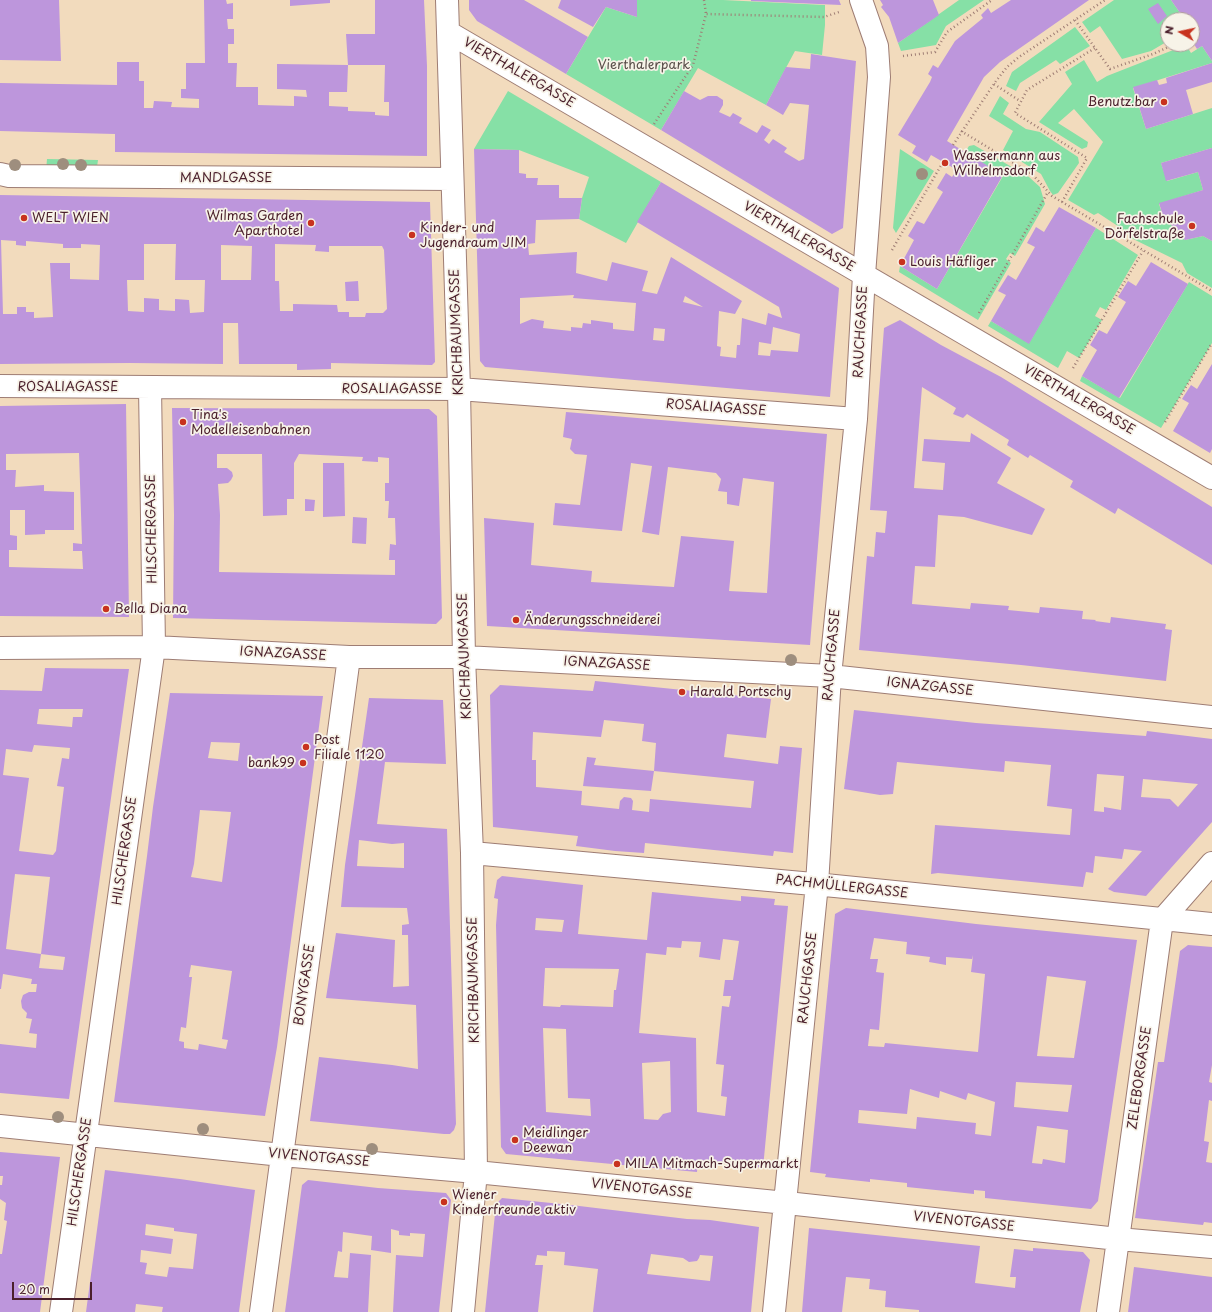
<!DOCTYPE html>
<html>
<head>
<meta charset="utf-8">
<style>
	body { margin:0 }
	#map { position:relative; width:1212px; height:1312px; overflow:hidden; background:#f2dbbd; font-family:"Playpen Sans",sans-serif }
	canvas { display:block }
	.north { position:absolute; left:1160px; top:12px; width:40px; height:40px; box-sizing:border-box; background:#f7f3e8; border:1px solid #b29e9c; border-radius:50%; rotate:279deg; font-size:11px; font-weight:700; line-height:16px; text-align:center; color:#4a1f2b }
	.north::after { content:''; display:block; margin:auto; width:14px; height:18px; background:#c8321e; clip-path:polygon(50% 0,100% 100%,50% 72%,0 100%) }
	.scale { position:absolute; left:12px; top:1282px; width:80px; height:18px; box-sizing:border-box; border:2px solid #4a1f2b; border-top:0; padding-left:5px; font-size:12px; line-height:14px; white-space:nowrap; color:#4a1f2b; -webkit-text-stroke:3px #f7f3e8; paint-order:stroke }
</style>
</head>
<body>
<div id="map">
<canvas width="1212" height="1312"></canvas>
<div class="north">N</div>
<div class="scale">20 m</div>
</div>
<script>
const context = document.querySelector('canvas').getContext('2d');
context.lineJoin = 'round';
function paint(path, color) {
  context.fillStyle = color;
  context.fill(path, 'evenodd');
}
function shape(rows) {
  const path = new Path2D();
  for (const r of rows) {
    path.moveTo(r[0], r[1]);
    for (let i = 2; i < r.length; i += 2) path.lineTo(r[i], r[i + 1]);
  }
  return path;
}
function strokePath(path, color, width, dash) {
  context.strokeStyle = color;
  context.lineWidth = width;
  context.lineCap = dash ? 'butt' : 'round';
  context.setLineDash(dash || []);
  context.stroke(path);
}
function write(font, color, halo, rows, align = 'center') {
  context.font = font + ' "Playpen Sans",sans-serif';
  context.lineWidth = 3.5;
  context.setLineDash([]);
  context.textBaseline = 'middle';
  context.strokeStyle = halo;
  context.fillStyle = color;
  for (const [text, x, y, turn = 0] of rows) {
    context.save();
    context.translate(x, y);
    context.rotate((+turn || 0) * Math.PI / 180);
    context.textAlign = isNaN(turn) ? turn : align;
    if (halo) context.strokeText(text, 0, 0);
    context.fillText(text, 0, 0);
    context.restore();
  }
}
const green = shape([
	[637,0,723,0,825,5,825,25,822,55,795,51,766,105,698,68,661,130,566,74,606,7,637,17],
	[959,0,984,0,946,26,936,45,901,51,898,43],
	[1114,0,1171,0,1185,20,1168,20,1168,41,1151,51,1122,59,1100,26,1090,33,1082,22],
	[1075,27,1090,46,1060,64,1056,60,1020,83,1016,91,1006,86,1012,72],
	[1186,45,1191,53,1202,46,1212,61,1212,63,1133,88,1146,129,1212,108,1212,148,1161,163,1167,181,1198,172,1203,190,1159,204,1163,216,1185,240,1203,236,1212,241,1212,288,1187,273,1182,263,1129,237,1130,234,1098,213,1094,215,1068,200,1103,142,1074,109,1058,123,1088,142,1087,147,1082,149,1039,122,1072,84,1065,72,1084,60,1097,82,1107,76],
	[508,91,661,182,626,243,579,219,582,198,589,177,519,150,474,149],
	[1000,96,1009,103,1003,114,1026,129,1040,132,1078,157,1079,163,1058,193,1053,195,1050,191,1041,174,1003,150,1013,131,989,116],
	[974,145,1029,177,1040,187,1045,204,1015,256,1010,253,1006,259,1011,263,978,320,899,272,900,266,937,289,1003,176,965,152,969,146],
	[900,149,934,171,896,233,893,228],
	[47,159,98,160,97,167,46,171],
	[1096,228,1138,255,1106,310,1100,307,1095,316,1102,320,1079,358,1067,351,1058,368,988,326,991,321,1029,343],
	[1189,282,1212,296,1212,343,1161,428,1080,381,1082,376,1120,398]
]);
const building = shape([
	[0,0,59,0,61,61,0,60],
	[204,0,226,0,227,4,233,3,233,19,227,19,228,29,234,29,234,44,228,44,228,63,237,63,236,87,258,87,258,105,294,106,294,96,307,97,306,90,277,89,277,64,348,65,346,34,375,34,375,0,424,0,427,66,427,156,115,152,115,134,0,131,0,83,117,85,117,62,139,62,139,81,144,81,144,108,153,108,154,101,172,102,171,107,199,108,199,99,181,98,181,89,186,89,186,63,205,63],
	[348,65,385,65,384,102,389,102,389,116,375,115,375,112,348,111,348,107,329,106,329,92,347,92],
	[290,0,330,0,330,3,290,6],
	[469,0,524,0,588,37,566,74,477,21,469,10],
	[561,0,637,0,637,17,606,7,593,27,558,8],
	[751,0,839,0,841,5,751,1],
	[880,0,933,0,939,15,898,43,889,17,881,7,883,5],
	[1011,0,1089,0,1000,62,984,77,947,141,1003,175,937,289,900,266,914,240,908,236,917,221,924,224,943,192,937,188,946,173,952,177,957,170,931,155,927,162,912,153,916,146,898,135,930,82,932,77,928,74,933,65,938,68,955,41,983,18,981,15,988,8,991,13],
	[1171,0,1212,0,1212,61,1202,46,1197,49,1192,41,1192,38,1195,36,1192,31,1192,20,1185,20],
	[1158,3,1167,16,1158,24,1148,9],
	[811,54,856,61,843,228,832,234,661,130,684,91,700,100,708,96,717,96,723,100,723,105,719,112,730,117,733,113,742,118,739,123,757,133,762,125,771,130,764,140,769,144,773,139,787,148,784,152,799,161,804,159,809,105,790,103,783,115,766,105,786,67,810,69],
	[1212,63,1212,82,1186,90,1193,114,1146,129,1133,87,1157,80,1159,85,1167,83,1166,78],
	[1212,148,1212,241,1203,236,1185,240,1163,216,1159,203,1203,190,1198,172,1166,181,1161,163],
	[474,149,519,150,519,173,526,174,526,178,538,178,537,185,559,185,559,198,582,198,579,219,536,220,535,243,528,244,529,255,577,252,576,273,607,281,612,262,648,271,642,291,657,294,671,257,742,301,735,314,719,311,717,346,721,347,720,356,736,358,737,345,740,345,742,318,766,325,768,313,782,318,779,307,637,222,661,182,839,288,830,397,485,367,480,361],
	[574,295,573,298,636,303,634,331,613,329,613,323,591,320,591,324,583,323,582,328,571,327,571,331,543,328,544,321,532,319,520,324,520,298],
	[685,296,703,307,683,302],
	[773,327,800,334,798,352,771,350,770,356,758,355,759,342,771,344],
	[654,328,665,329,664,341,653,340],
	[0,195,430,202,435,362,432,365,331,363,331,369,297,370,297,364,239,364,238,323,223,323,223,364,130,363,0,364],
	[1,240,16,241,16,245,26,246,26,241,63,244,63,248,81,248,81,244,100,245,99,280,70,279,70,263,50,263,53,317,34,318,34,312,26,312,26,307,17,307,17,314,3,314],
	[144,244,176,244,175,280,205,280,204,312,190,313,189,300,175,299,175,311,159,310,159,299,144,298,144,312,128,311,127,280,144,280],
	[275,244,316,245,315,251,329,252,329,246,382,246,384,250,387,309,383,313,366,313,365,317,349,317,349,312,338,312,337,305,293,304,293,311,280,311,279,281,275,281],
	[221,245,252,246,251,280,221,280],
	[1059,207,1096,228,1029,344,991,321,1006,295,998,291,1008,275,1016,280,1035,247,1027,243,1036,227,1044,232],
	[1151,262,1188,284,1119,398,1082,376,1097,350,1090,345,1099,330,1107,334,1126,302,1118,297,1128,281,1136,286],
	[358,281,359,301,346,301,345,282],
	[900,320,941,345,1001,377,1212,507,1212,565,1118,508,1115,514,1070,487,1073,481,1030,455,1028,458,1007,445,1009,440,967,414,963,418,953,414,956,408,922,387,914,488,943,490,945,463,922,461,924,439,970,442,971,433,1011,458,997,483,1045,509,1032,535,964,517,938,515,935,567,915,566,912,604,970,609,971,603,1009,606,1008,610,1039,613,1040,607,1083,611,1082,619,1096,620,1095,621,1110,623,1111,617,1166,624,1165,629,1172,630,1166,681,1021,665,859,650,867,556,874,557,876,532,885,533,887,511,870,510,884,328],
	[1212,364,1212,449,1210,453,1173,431,1189,403,1182,399,1191,385,1197,389],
	[126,404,129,617,0,616,0,406],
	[79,453,82,544,73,543,73,551,82,551,83,569,9,567,9,550,17,550,17,536,10,535,10,510,25,510,25,535,45,534,45,530,74,530,74,492,44,491,44,485,15,487,16,470,6,470,6,454],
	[172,408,429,409,437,416,442,618,436,624,173,618,174,515],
	[217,454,262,454,263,516,287,515,287,499,294,499,294,463,299,454,363,457,362,461,378,462,378,457,389,458,389,483,385,483,385,501,389,501,388,518,395,518,396,545,390,544,389,560,395,560,395,575,219,572,220,515,218,484,228,483,231,480,233,476,232,472,227,468,217,468],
	[566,412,827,434,810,645,487,626,484,518,534,523,531,565,592,571,591,582,674,587,681,536,734,541,729,591,767,593,774,482,743,478,739,506,727,504,727,492,718,491,721,479,716,473,668,467,659,535,642,532,652,466,631,463,622,531,553,525,555,503,580,505,587,455,575,454,570,449,572,439,563,437],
	[323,463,344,463,345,516,323,517],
	[305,499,315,500,314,511,305,511],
	[353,517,367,518,366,544,352,543],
	[45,668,129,669,69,1099,0,1093,0,1044,36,1048,37,1034,29,1033,32,1019,26,1018,27,1013,22,1008,21,1001,23,995,29,992,36,992,37,984,31,984,32,979,3,974,1,989,0,989,0,690,42,691],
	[39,709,83,709,82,717,73,717,72,727,37,724],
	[34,745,70,748,69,759,62,758,57,786,64,787,56,851,53,855,19,851,29,778,3,775,6,749,32,752],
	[15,874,50,877,41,954,65,957,63,970,39,968,41,954,6,949],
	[595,681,771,699,766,738,727,734,724,757,778,764,780,746,802,748,793,853,774,851,773,856,645,843,644,853,615,851,576,846,578,836,493,827,490,695,500,685,593,691],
	[604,720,644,724,642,741,656,743,654,771,754,781,751,808,650,799,649,812,632,810,633,801,631,798,624,797,620,801,619,809,581,805,582,791,536,787,536,760,532,760,533,732,601,737],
	[170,693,323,696,277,1047,265,1116,114,1102,147,856,153,807],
	[211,742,240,743,238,761,208,758],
	[200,810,231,812,222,882,191,877,194,864],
	[191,965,232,971,222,1039,228,1040,226,1049,199,1044,198,1050,184,1048,184,1042,179,1041,181,1027,186,1028,192,977,189,977],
	[369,698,443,700,446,764,385,762,377,824,447,829,456,1124,454,1130,450,1134,444,1134,310,1121,319,1057,392,1065,418,1069,416,1005,326,998,336,933,395,940,393,987,409,986,408,935,402,935,402,925,409,924,407,908,341,907,345,865],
	[359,840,392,844,404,843,404,868,357,866],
	[854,710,976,723,1043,728,1146,736,1147,731,1212,739,1212,822,1146,896,1114,892,1108,889,1142,851,1124,849,1122,859,1095,856,1093,873,1086,872,1083,887,938,873,931,874,935,825,1070,835,1072,809,1047,806,1051,765,1005,761,1004,772,897,762,893,794,880,795,844,789],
	[1097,774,1124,776,1121,810,1104,807,1104,812,1094,811],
	[1143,779,1198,784,1178,807,1170,799,1141,797],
	[587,757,596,758,594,765,654,771,651,791,583,786],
	[502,876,583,885,578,934,647,940,652,892,741,901,741,896,775,899,774,905,788,906,763,1168,698,1160,697,1172,506,1154,501,1147,496,925,498,899,494,898,497,880],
	[536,918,564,920,562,932,535,930],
	[723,939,739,941,733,980,725,980,723,996,731,996,729,1007,722,1006,716,1064,724,1065,721,1096,727,1097,725,1116,697,1112,696,1038,639,1033,646,953,666,955,667,947,681,948,682,941,701,942,699,957,720,960],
	[545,968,619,969,616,990,614,990,613,1007,561,1005,560,1007,543,1006],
	[543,1028,566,1029,568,1098,590,1099,591,1116,546,1112],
	[670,1061,671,1112,663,1114,658,1120,644,1119,642,1063],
	[846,908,976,924,1137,940,1098,1201,1091,1209,985,1198,985,1191,974,1190,974,1194,907,1187,907,1183,870,1179,870,1182,825,1177,826,1174,810,1172,835,914],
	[874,938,907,942,906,954,930,957,929,962,946,965,946,957,972,959,973,955,971,972,985,974,978,1052,885,1043,884,1047,868,1046,870,1029,879,1030,884,973,876,972,878,959,870,959],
	[1047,976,1086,981,1074,1058,1037,1056],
	[1016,1082,1072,1085,1068,1112,1014,1107],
	[910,1089,939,1098,940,1091,966,1100,968,1093,995,1102,991,1136,975,1134,976,1123,917,1117,916,1129,858,1123,859,1110,907,1114],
	[1037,1126,1068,1130,1065,1163,1043,1159,1042,1164,1032,1163],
	[1188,945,1212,947,1212,1065,1209,1082,1212,1083,1212,1101,1209,1100,1204,1141,1209,1142,1206,1162,1212,1163,1212,1223,1204,1222,1203,1225,1135,1218,1158,1062,1164,1062,1180,951],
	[0,1152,60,1157,40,1312,0,1312,0,1254,2,1254,7,1221,4,1220,6,1203,0,1199,0,1185,2,1185,3,1176,0,1176],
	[105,1170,180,1179,255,1190,239,1312,162,1312,163,1307,136,1304,135,1312,86,1312],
	[146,1224,174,1228,174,1231,197,1234,193,1269,169,1267,167,1277,145,1274,147,1263,140,1262,141,1250,171,1254,173,1239,145,1235],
	[308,1180,378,1188,446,1193,451,1200,439,1312,393,1312,396,1255,423,1257,425,1234,410,1233,410,1236,399,1235,399,1231,391,1229,391,1253,371,1250,372,1236,343,1232,342,1252,338,1251,334,1277,348,1278,350,1253,371,1255,368,1312,285,1312,302,1185],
	[502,1198,571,1205,687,1219,710,1220,759,1227,751,1312,593,1312,598,1269,564,1265,565,1252,547,1251,547,1256,537,1255,535,1265,543,1265,538,1312,485,1312,496,1204],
	[651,1254,683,1258,689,1262,697,1261,699,1258,700,1255,713,1256,710,1281,647,1274],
	[809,1228,980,1246,975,1283,1015,1288,1016,1277,1010,1277,1014,1249,1033,1251,1033,1248,1083,1252,1090,1260,1080,1312,919,1312,919,1310,885,1307,886,1291,869,1289,870,1279,846,1277,842,1312,802,1312],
	[1134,1267,1212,1277,1212,1312,1128,1312]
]);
const path = shape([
	[704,0,706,14],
	[1075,20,1110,69,1153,54,1175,44],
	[903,56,935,52,947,32,992,0],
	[994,84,1020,101],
	[654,124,693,65,706,14,824,17,839,12],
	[961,131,1032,174,1052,196,1212,291],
	[953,145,996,81,1007,67,1019,57,1105,0],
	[1062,202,1087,158,1015,113,1027,90,1095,48],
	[892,250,943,162],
	[979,313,1048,192],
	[1073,368,1143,251],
	[1165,422,1212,343]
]);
const minor = shape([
	[447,0,459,389,464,657,472,853,476,1172,463,1312],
	[448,32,1212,478],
	[0,174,9,176,452,179],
	[0,386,459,389,856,419],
	[0,648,154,647,349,657,464,657,830,676,1212,717],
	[472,853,835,886,1212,924],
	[0,1126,282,1155,476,1172,796,1204,1118,1239,1212,1247],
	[61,1312,154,647,150,387],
	[261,1312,349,657],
	[774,1312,817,884,830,676,856,419,864,275,879,77,877,46,861,0],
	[1108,1312,1162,920,1212,863]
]);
const trees = [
	[63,164],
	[15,165],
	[81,165],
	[922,174],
	[791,660],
	[58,1117],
	[203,1129],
	[372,1149]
];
const markers = [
	[1164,102,4,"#c8321e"],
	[945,163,4,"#c8321e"],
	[24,218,4,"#c8321e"],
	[311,223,4,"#c8321e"],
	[1192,226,4,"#c8321e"],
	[412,235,4,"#c8321e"],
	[902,262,4,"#c8321e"],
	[183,422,4,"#c8321e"],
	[106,609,4,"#c8321e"],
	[516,620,4,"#c8321e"],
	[682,692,4,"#c8321e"],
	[306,747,4,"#c8321e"],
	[303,763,4,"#c8321e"],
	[515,1140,4,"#c8321e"],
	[617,1164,4,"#c8321e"],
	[444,1202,4,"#c8321e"]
];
const parkNames = [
	["Vierthalerpark",644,65]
];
const streetNames = [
	["VIERTHALERGASSE",519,73,30],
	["MANDLGASSE",226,178],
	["VIERTHALERGASSE",799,237,30],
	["KRICHBAUMGASSE",457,332,-92],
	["RAUCHGASSE",861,332,-87],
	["ROSALIAGASSE",68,387],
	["ROSALIAGASSE",392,389],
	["VIERTHALERGASSE",1079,400,30],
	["ROSALIAGASSE",716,408,4],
	["HILSCHERGASSE",152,529,-91],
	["IGNAZGASSE",283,654,3],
	["RAUCHGASSE",832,655,-85],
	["KRICHBAUMGASSE",465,656,-92],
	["IGNAZGASSE",607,664,3],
	["IGNAZGASSE",930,687,6],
	["HILSCHERGASSE",125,851,-82],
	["PACHMÜLLERGASSE",842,887,6],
	["RAUCHGASSE",808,978,-84],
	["KRICHBAUMGASSE",474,980,-91],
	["BONYGASSE",305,985,-82],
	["ZELEBORGASSE",1140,1078,-82],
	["VIVENOTGASSE",319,1158,5],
	["HILSCHERGASSE",80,1172,-82],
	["VIVENOTGASSE",642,1189,6],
	["VIVENOTGASSE",964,1222,6]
];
const poiNames = [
	["Benutz.bar",1156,102,"right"],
	["Wassermann aus",953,156],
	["Wilhelmsdorf",953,171],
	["Wilmas Garden",303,216,"right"],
	["Aparthotel",303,231,"right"],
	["WELT WIEN",32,218],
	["Fachschule",1184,219,"right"],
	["Dörfelstraße",1184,234,"right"],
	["Kinder- und",420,228],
	["Jugendraum JIM",420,243],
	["Louis Häfliger",910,262],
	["Tina's",191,415],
	["Modelleisenbahnen",191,430],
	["Bella Diana",114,609],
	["Änderungsschneiderei",524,620],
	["Harald Portschy",690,692],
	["Post",314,740],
	["Filiale 1120",314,755],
	["bank99",295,763,"right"],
	["Meidlinger",523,1133],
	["Deewan",523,1148],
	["MILA Mitmach-Supermarkt",625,1164],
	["Wiener",452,1195],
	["Kinderfreunde aktiv",452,1210]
];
paint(green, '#86e0a6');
paint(building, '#bd96dc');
strokePath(minor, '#9e7d74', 24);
strokePath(path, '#9e7d74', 2.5, [1, 3]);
strokePath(minor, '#fff', 22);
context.fillStyle = '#9e8e7e';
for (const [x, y] of trees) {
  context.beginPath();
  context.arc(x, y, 6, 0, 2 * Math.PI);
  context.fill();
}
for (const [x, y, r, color] of markers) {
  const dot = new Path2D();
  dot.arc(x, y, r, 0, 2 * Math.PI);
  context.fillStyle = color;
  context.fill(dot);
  strokePath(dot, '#f7f3e8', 1.5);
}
write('13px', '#594f4a', '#f7f3e8', parkNames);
write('13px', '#4a1f2b', '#f7f3e8', streetNames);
write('13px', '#4a1f2b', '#f7f3e8', poiNames, 'left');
</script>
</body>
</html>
